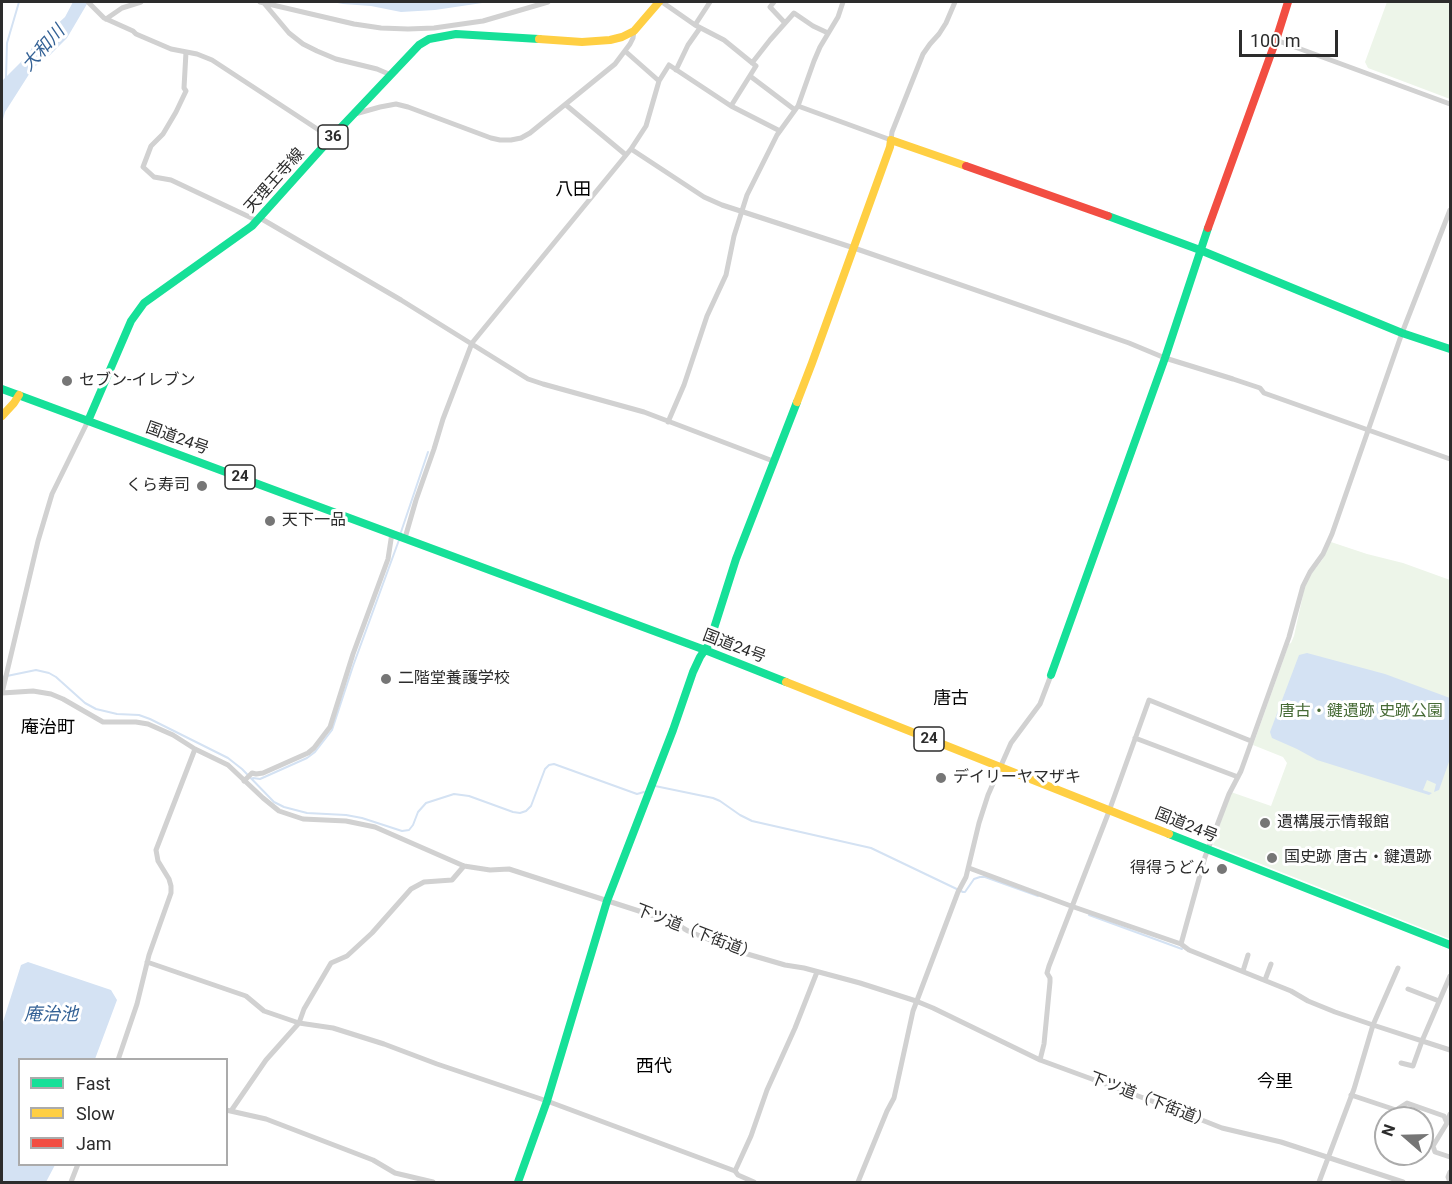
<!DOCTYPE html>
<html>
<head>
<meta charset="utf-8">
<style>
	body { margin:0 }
	#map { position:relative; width:1452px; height:1184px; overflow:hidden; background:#fff; font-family:Roboto,sans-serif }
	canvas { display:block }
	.frame { position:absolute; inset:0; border:3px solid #2c2c2c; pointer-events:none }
	.legend { position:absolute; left:18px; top:1058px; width:210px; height:108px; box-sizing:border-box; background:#fff; border:2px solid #ababab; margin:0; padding:8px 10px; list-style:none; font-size:18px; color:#2c2c2c }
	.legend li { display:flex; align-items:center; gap:12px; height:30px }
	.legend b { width:30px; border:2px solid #ababab }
	.north { position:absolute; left:1374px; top:1106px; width:60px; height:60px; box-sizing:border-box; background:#fff; border:2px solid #ababab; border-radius:50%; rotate:290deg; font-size:16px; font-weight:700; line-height:24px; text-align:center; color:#2c2c2c }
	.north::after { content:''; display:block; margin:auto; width:21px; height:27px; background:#767676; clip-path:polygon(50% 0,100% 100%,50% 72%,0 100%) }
	.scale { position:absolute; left:1239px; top:30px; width:99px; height:27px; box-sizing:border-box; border:3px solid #2c2c2c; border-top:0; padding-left:8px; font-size:18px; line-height:21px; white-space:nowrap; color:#2c2c2c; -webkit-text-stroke:4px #fff; paint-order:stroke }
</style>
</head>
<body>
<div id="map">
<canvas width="1452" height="1184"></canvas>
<div class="frame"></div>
<ul class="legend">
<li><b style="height:8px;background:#16e098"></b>Fast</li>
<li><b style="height:8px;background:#ffcf43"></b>Slow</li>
<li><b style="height:8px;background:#f24e42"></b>Jam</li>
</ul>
<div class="north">N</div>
<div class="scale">100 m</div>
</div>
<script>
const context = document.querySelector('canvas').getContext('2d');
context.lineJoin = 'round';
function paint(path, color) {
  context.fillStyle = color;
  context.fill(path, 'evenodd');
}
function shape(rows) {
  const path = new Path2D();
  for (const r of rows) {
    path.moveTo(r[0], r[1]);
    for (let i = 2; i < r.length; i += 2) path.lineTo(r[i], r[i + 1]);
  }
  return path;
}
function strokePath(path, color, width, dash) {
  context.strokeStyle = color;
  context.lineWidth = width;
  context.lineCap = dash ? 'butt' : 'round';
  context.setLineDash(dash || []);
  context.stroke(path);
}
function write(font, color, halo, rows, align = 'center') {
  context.font = font + ' Roboto,"Noto Sans JP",sans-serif';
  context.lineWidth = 6;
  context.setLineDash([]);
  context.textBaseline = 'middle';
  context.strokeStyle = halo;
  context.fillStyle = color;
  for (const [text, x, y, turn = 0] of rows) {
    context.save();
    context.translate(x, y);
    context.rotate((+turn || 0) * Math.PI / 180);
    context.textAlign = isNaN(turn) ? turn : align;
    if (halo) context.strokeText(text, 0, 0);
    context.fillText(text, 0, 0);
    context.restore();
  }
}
const green = shape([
	[1387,2,1450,2,1450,99,1368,68,1365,62],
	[1331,542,1367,554,1403,563,1450,580,1450,939,1213,845,1231,792,1271,806,1287,763,1283,757,1253,745,1289,644,1291,643,1294,636,1305,586,1312,573,1322,560]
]);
const water = shape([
	[73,2,90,2,87,4,67,38,50,55,33,68,5,112,2,123,2,81,22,61,27,59,32,47,65,17],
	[332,2,489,2,435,10,401,12,371,6,343,4],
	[1307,653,1385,674,1450,698,1450,759,1439,790,1434,792,1436,784,1427,780,1423,790,1432,793,1429,795,1317,760,1297,749,1272,738,1270,732,1299,655],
	[28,962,111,990,117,1000,95,1059,20,1060,20,1164,55,1165,46,1182,2,1182,2,1025,21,965]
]);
const stream = shape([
	[6,78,7,43,19,2],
	[400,535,428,452],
	[2,677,36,670,49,673,56,677,85,703,96,709,117,714,139,715,150,719,228,758,242,769,274,802,284,807,307,813,346,815,362,818,402,831,409,830,413,825,418,812,426,803,454,794,469,796,513,812,520,813,526,811,531,806,545,769,549,765,554,764,637,794,644,792],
	[253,778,260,779,307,758,315,752,332,730,353,666,399,540],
	[655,786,713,798,720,801,740,815,752,821,871,848,963,892,965,892,974,879,980,877,985,877,1038,896],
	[1089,915,1182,949]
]);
const street = shape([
	[88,2,104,18,133,31,136,34,171,49,197,54,212,60,331,138],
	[260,2,354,24,381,28,408,29,434,28,483,21,548,2],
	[263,2,289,33,303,44,317,51,336,59,377,69,391,75],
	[662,2,695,25,724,40,756,66,731,106],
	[774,2,770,7,785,23],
	[106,19,122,8,141,2],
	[695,25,710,2],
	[1276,40,1450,104],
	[625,51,659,81],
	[186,52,184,88,186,91,176,112,163,134,151,146,143,167,154,177,171,180,258,221],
	[752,63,770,40,794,13,813,26,828,33],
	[676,70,688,45,700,28],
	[750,76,795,110],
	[566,105,626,155],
	[798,106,891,140,892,132,923,54,930,44,939,34,946,23,955,2],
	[355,114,380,107,396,104,408,107,491,138,500,140,511,140,521,138,530,133,615,64,630,44,633,38,634,31],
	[631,149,704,197,722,205,854,248,1129,343,1165,358,1233,379,1260,388,1264,393,1450,459],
	[260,218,401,300,528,379,543,384,644,412,773,461],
	[668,422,684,385,707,316,726,275,734,236,747,195,777,135,798,106,814,61,820,47,838,17,843,2],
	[405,538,416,500,434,449,443,419,472,343,631,149,646,126,659,81,669,65,731,106,780,131],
	[2,693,33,691,51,694,63,699,103,722,136,722,148,724,173,735,195,749,228,765,263,798,279,811,303,819,346,821,375,827,464,866,490,870,509,869,673,922,688,931,737,951,785,965,804,968,860,983,916,1001,933,1008,1040,1060,1179,1111,1222,1128,1281,1142,1403,1182],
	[2,693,38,541,52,494,88,421],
	[1135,738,1238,777],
	[244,781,252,773,256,774,263,773,308,753,314,748,330,727,353,654,388,559,392,533],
	[969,868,1071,906,1181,944,1189,950,1291,991,1308,1001,1335,1012,1373,1025,1450,1050],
	[1181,944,1205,857,1229,794,1241,771,1289,637,1303,586,1310,572,1323,554,1332,534,1402,333,1450,210],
	[147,962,246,996,264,1011,299,1023,333,1028,384,1044,437,1064,547,1101,735,1171,738,1175,754,1182],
	[1243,971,1248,955],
	[1265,980,1271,964],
	[1408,989,1439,1001],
	[118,1060,137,1004,149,955,171,893,171,886,169,879,158,861,156,850,195,749],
	[1040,1060,1044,1044,1050,982,1050,978,1047,973,1049,966,1108,814,1149,700,1251,741],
	[1401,1063,1413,1066,1422,1041,1450,976],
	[1351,1095,1396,1110,1407,1103,1444,1116,1447,1123],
	[226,1110,266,1119,373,1160,395,1173,433,1182],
	[231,1111,266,1060,299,1023,304,1009,331,963,347,956,372,933,411,889,424,882,452,880,464,866],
	[1450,1114,1447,1123,1433,1146,1435,1152,1450,1157],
	[1422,1141,1433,1146],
	[735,1171,751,1136,767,1090,795,1028,817,972],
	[71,1182,78,1164],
	[858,1182,887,1111,894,1098,913,1011,958,892,966,877,979,823,988,795,1011,743,1040,704,1051,675],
	[1319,1182,1354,1089,1373,1025,1398,968],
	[1450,1182,1448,1177,1450,1172]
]);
const fast = shape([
	[1108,216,1200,250,1402,333,1450,349],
	[2,389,705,650,786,682],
	[88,421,131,321,144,303,252,226,331,138,419,45,429,39,456,34,539,39],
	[1051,675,1165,358,1208,228],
	[1169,834,1450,945],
	[518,1182,547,1101,607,901,673,730,693,672,700,657,709,644,736,559,797,402]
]);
const slow = shape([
	[539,39,582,42,610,40,622,37,634,31,659,2],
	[797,402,812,363,890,147,891,140,966,166],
	[2,416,14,403,19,395],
	[786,682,1169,834]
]);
const jam = shape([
	[966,166,1108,216],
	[1208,228,1276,40,1288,2]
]);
const markers = [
	[67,381,6,"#767676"],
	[202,486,6,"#767676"],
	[270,521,6,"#767676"],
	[386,679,6,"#767676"],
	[941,778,6,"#767676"],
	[1265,823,6,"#767676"],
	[1272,858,6,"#767676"],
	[1222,869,6,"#767676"]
];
const shields = [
	[333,137,30],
	[240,477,30],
	[929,739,30]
];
const shieldNames = [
	["36",333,137],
	["24",240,477],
	["24",929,739]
];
const streetNames = [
	["天理王寺線",275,181,-48],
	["国道24号",177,439,20],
	["国道24号",734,647,21],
	["国道24号",1186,826,22],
	["下ツ道（下街道）",696,933,21],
	["下ツ道（下街道）",1150,1101,21]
];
const poiNames = [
	["セブン-イレブン",79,381],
	["くら寿司",190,486,"right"],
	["天下一品",282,521],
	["二階堂養護学校",398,679],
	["デイリーヤマザキ",953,778],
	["遺構展示情報館",1277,823],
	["国史跡 唐古・鍵遺跡",1284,858],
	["得得うどん",1210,869,"right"]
];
const parkNames = [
	["唐古・鍵遺跡 史跡公園",1361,712]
];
const waterNames = [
	["大和川",44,49,-48],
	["庵治池",51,1015]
];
const neighbourhoodNames = [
	["八田",573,190],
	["唐古",951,699],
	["庵治町",48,728],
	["西代",654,1067],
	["今里",1275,1082]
];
paint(green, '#edf5e9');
paint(water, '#d4e2f3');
strokePath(stream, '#d4e2f3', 2);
strokePath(street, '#d1d1d1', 5);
strokePath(fast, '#16e098', 8);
strokePath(slow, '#ffcf43', 8);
strokePath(jam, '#f24e42', 8);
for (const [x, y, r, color] of markers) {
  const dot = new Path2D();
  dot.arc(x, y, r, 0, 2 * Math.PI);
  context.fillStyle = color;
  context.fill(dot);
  strokePath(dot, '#fff', 2);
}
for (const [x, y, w] of shields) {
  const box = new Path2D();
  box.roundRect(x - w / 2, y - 12, w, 24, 4.5);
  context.fillStyle = '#fff';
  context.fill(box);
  strokePath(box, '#2c2c2c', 1.5);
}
write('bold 15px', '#2c2c2c', null, shieldNames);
write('16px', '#2c2c2c', '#fff', streetNames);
write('16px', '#2c2c2c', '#fff', poiNames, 'left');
write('16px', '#476b36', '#fff', parkNames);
write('italic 18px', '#336195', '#fff', waterNames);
write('18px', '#000', '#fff', neighbourhoodNames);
</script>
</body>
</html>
